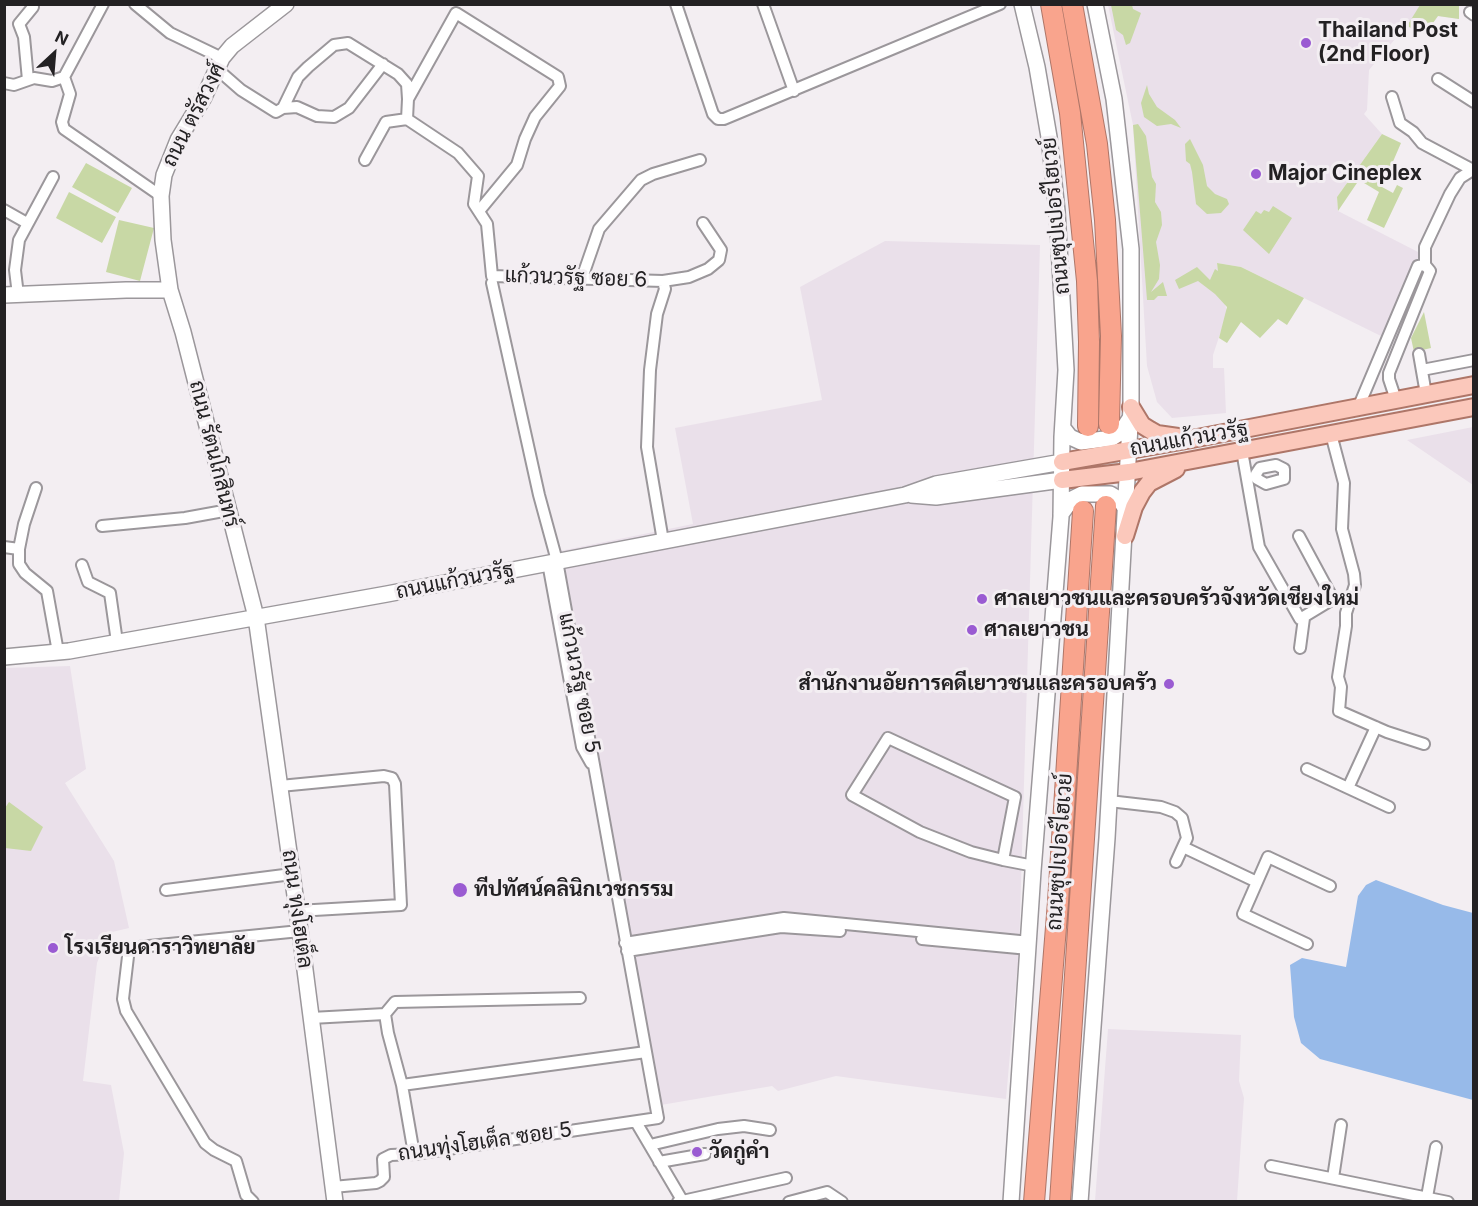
<!DOCTYPE html>
<html>
<head>
<meta charset="utf-8">
<style>
	body { margin:0 }
	#map { position:relative; width:1478px; height:1206px; overflow:hidden; background:#f3eef2; font-family:Inter,sans-serif }
	canvas { display:block }
	.frame { position:absolute; inset:0; border:6px solid #232123; pointer-events:none }
	.north { position:absolute; left:24px; top:24px; width:60px; height:60px; -webkit-text-stroke:4px #f3eef2; paint-order:stroke; rotate:26deg; font-size:16px; font-weight:700; line-height:24px; text-align:center; color:#232123 }
	.north::after { content:''; display:block; margin:auto; width:21px; height:27px; background:#232123; clip-path:polygon(50% 0,100% 100%,50% 72%,0 100%) }
</style>
</head>
<body>
<div id="map">
<canvas width="1478" height="1206"></canvas>
<div class="frame"></div>
<div class="north">N</div>
</div>
<script>
const context = document.querySelector('canvas').getContext('2d');
context.lineJoin = 'round';
function paint(path, color) {
  context.fillStyle = color;
  context.fill(path, 'evenodd');
}
function shape(rows) {
  const path = new Path2D();
  for (const r of rows) {
    path.moveTo(r[0], r[1]);
    for (let i = 2; i < r.length; i += 2) path.lineTo(r[i], r[i + 1]);
  }
  return path;
}
function strokePath(path, color, width, dash) {
  context.strokeStyle = color;
  context.lineWidth = width;
  context.lineCap = dash ? 'butt' : 'round';
  context.setLineDash(dash || []);
  context.stroke(path);
}
function write(font, color, halo, rows, align = 'center') {
  context.font = font + ' Inter,Sarabun,sans-serif';
  context.lineWidth = 6;
  context.setLineDash([]);
  context.textBaseline = 'middle';
  context.strokeStyle = halo;
  context.fillStyle = color;
  for (const [text, x, y, turn = 0] of rows) {
    context.save();
    context.translate(x, y);
    context.rotate((+turn || 0) * Math.PI / 180);
    context.textAlign = isNaN(turn) ? turn : align;
    if (halo) context.strokeText(text, 0, 0);
    context.fillText(text, 0, 0);
    context.restore();
  }
}
const built = shape([
	[1108,5,1459,5,1459,19,1438,16,1425,34,1406,26,1369,70,1367,110,1364,114,1382,134,1337,197,1338,211,1420,253,1385,338,1241,267,1217,263,1227,313,1213,355,1213,368,1224,368,1226,413,1172,418,1157,402,1147,366,1133,125],
	[885,241,1040,245,1019,951,1006,1099,836,1076,778,1091,772,1086,661,1105,560,551,693,524,675,428,822,400,800,287],
	[1473,427,1473,485,1407,440],
	[70,666,86,769,65,783,114,861,129,928,108,933,97,963,83,1081,111,1085,124,1153,119,1201,5,1201,4,668],
	[1108,1029,1241,1035,1239,1081,1244,1098,1237,1201,1095,1201]
]);
const green = shape([
	[1111,5,1132,5,1133,9,1141,13,1130,43,1126,45,1123,35,1116,30],
	[1420,5,1459,5,1459,19,1438,16,1425,34,1407,26],
	[1147,85,1149,94,1157,107,1175,120,1181,128,1171,124,1157,126,1144,117,1141,103],
	[1138,124,1146,136,1152,177,1156,184,1155,202,1161,212,1162,225,1156,242,1160,265,1159,279,1151,292,1163,282,1167,296,1158,296,1154,300,1147,300,1133,125],
	[1382,134,1401,143,1382,187,1393,193,1397,185,1403,188,1384,228,1367,220,1379,192,1359,180,1338,211,1337,197],
	[1190,139,1203,165,1207,186,1215,194,1227,199,1229,204,1221,213,1207,214,1196,204,1192,172,1190,164,1186,161,1185,144],
	[86,163,132,188,118,213,72,187],
	[69,192,116,217,102,243,56,218],
	[1273,206,1292,218,1269,254,1243,230,1256,211,1261,214,1264,210,1269,212],
	[119,220,154,228,140,281,106,272],
	[1217,263,1241,267,1304,298,1287,325,1278,319,1260,338,1241,322,1227,343,1219,338,1227,307,1215,294,1198,281,1179,289,1175,280,1197,267,1210,280,1215,269,1218,271],
	[1424,312,1431,348,1414,352,1411,338],
	[9,802,43,827,31,851,5,848,5,808]
]);
const water = shape([
	[1376,880,1443,905,1473,913,1473,1100,1320,1059,1301,1043,1294,1017,1290,965,1302,958,1346,967,1358,896,1366,885]
]);
const highwayTunnel = shape([
	[1106,506,1109,435]
]);
const street = shape([
	[135,4,170,33,222,58],
	[676,4,713,114,718,119,724,119,1000,4],
	[763,4,794,91],
	[1470,12,1474,15],
	[217,69,241,90,276,112,283,108,298,77,308,67,334,45,348,43,398,74,407,84,408,99,407,119,458,153,478,176,474,204,487,224,492,276,663,281,665,289,657,314,650,370,647,447,663,541],
	[64,77,70,94,62,122,64,129,161,196],
	[1438,79,1474,102],
	[28,80,24,37,19,24,33,7],
	[4,83,14,85,34,78,52,81,64,77,103,4],
	[1392,97,1400,123,1413,132,1422,143,1471,169],
	[408,99,456,13,558,77,560,86,535,117,525,139,517,165,479,211],
	[283,108,297,107,317,116,334,117,349,108,383,64],
	[365,160,386,122,407,119],
	[4,210,27,223],
	[1425,265,1425,247,1450,194,1460,178,1474,169],
	[582,278,599,229,641,180,653,174,700,160],
	[663,281,689,277,708,269,719,260,721,250,703,223],
	[18,295,15,270,19,240,53,177],
	[1419,354,1426,394],
	[1422,370,1474,360],
	[1358,408,1418,266,1425,265,1430,271,1389,373,1389,379,1396,400],
	[1331,434,1344,483,1342,529,1354,574,1355,585,1346,613,1346,626,1338,677,1341,687,1339,711,1387,732,1424,744],
	[1242,451,1259,547,1300,619,1333,599,1299,536],
	[1276,465,1284,469,1284,479,1266,484,1257,479,1256,474,1260,468,1276,465],
	[36,488,24,524,19,549,19,564,25,573,47,591,58,652],
	[102,526,185,518,229,510],
	[4,547,19,549],
	[548,563,582,747,591,763],
	[82,565,88,582,110,593,117,642],
	[1300,648,1304,618],
	[1307,769,1389,807],
	[280,786,384,776,392,778,395,784,401,905,297,911],
	[1348,788,1376,727],
	[1109,801,1161,807,1175,812,1182,818,1187,838,1176,862],
	[1183,847,1257,882],
	[1003,860,1015,797,888,738,852,795,920,832,971,852,1003,860,1034,866],
	[166,890,292,874],
	[922,939,1029,949],
	[625,943,784,918,1030,942],
	[1307,944,1243,914,1268,857,1330,886],
	[627,951,781,927,840,931],
	[385,1014,388,1033,402,1085,414,1154],
	[311,1018,385,1014,395,1002,580,998],
	[402,1085,646,1052],
	[636,1122,682,1200],
	[650,1145,718,1129,744,1126,770,1130],
	[659,1162,705,1154],
	[1271,1166,1448,1202],
	[1333,1178,1341,1125],
	[333,1187,376,1183,380,1181,384,1177,383,1159,391,1155,414,1154,658,1118,557,561,539,495,492,283],
	[1427,1197,1436,1147],
	[253,1202,246,1195,236,1161,214,1150,205,1143,126,1011,123,999,129,948,300,931],
	[678,1202,786,1178],
	[789,1202,827,1192,842,1202]
]);
const secondary = shape([
	[286,4,232,46,222,58,204,97,178,140,164,175,161,196,163,240,170,290,183,332,256,617,300,931,335,1202],
	[4,295,126,290,170,290],
	[1063,428,1070,437,1081,442,1112,438,1121,432,1131,417],
	[911,495,936,497,1062,480],
	[1061,514,1072,499,1082,494,1110,494,1120,500,1127,511],
	[4,657,69,651,387,594,905,495,936,484,1062,462],
	[1011,1202,1033,871,1061,517,1062,437,1066,370,1057,211,1049,137,1037,67,1022,4],
	[1080,1202,1107,838,1131,407,1131,249,1114,99,1095,4]
]);
const primary = shape([
	[1131,407,1142,425,1150,430,1157,434,1178,437],
	[1062,462,1192,439,1474,385],
	[1062,480,1129,472,1474,407],
	[1125,536,1134,507,1142,492,1149,483,1176,469]
]);
const highway = shape([
	[1051,4,1070,113,1087,281,1089,342,1088,426],
	[1072,4,1097,144,1105,220,1111,336,1109,424],
	[1034,1202,1058,902,1083,511],
	[1060,1202,1106,506]
]);
const markers = [
	[1306,43,6,"#9a5bd2"],
	[1256,174,6,"#9a5bd2"],
	[982,599,6,"#9a5bd2"],
	[972,630,6,"#9a5bd2"],
	[1169,684,6,"#9a5bd2"],
	[460,890,8,"#9a5bd2"],
	[53,948,6,"#9a5bd2"],
	[697,1152,6,"#9a5bd2"]
];
const poiNames = [
	["Thailand Post",1318,31],
	["(2nd Floor)",1318,55],
	["Major Cineplex",1268,174],
	["ศาลเยาวชนและครอบครัวจังหวัดเชียงใหม่",994,599],
	["ศาลเยาวชน",984,630],
	["สำนักงานอัยการคดีเยาวชนและครอบครัว",1157,684,"right"],
	["ทีปทัศน์คลินิกเวชกรรม",474,890],
	["โรงเรียนดาราวิทยาลัย",65,948],
	["วัดกู่คำ",709,1152]
];
const streetNames = [
	["ถนน ตรัสวงศ์",194,115,-63],
	["ถนนซุปเปอร์ไฮเวย์",1056,216,-95],
	["แก้วนวรัฐ ซอย 6",576,278,2],
	["ถนนแก้วนวรัฐ",1189,439,-10],
	["ถนน รัตนโกสินทร์",214,454,76],
	["ถนนแก้วนวรัฐ",455,581,-11],
	["แก้วนวรัฐ ซอย 5",579,683,79],
	["ถนนซุปเปอร์ไฮเวย์",1060,852,-86],
	["ถนน ทุ่งโฮเต็ล",297,909,82],
	["ถนนทุ่งโฮเต็ล ซอย 5",485,1142,-8]
];
paint(built, '#eae0ea');
paint(green, '#c8d8a5');
paint(water, '#97bae9');
strokePath(highwayTunnel, '#c9c5c9', 20, [20, 10]);
strokePath(street, '#9b979b', 14);
strokePath(secondary, '#9b979b', 18);
strokePath(primary, '#ae7668', 20);
strokePath(highway, '#ae7668', 22);
strokePath(street, '#fff', 10);
strokePath(secondary, '#fff', 15);
strokePath(primary, '#fbc8bb', 16);
strokePath(highway, '#f9a48d', 20);
for (const [x, y, r, color] of markers) {
  const dot = new Path2D();
  dot.arc(x, y, r, 0, 2 * Math.PI);
  context.fillStyle = color;
  context.fill(dot);
  strokePath(dot, '#f3eef2', 2);
}
write('bold 21px', '#232123', '#f3eef2', poiNames, 'left');
write('21px', '#232123', '#f3eef2', streetNames);
</script>
</body>
</html>
